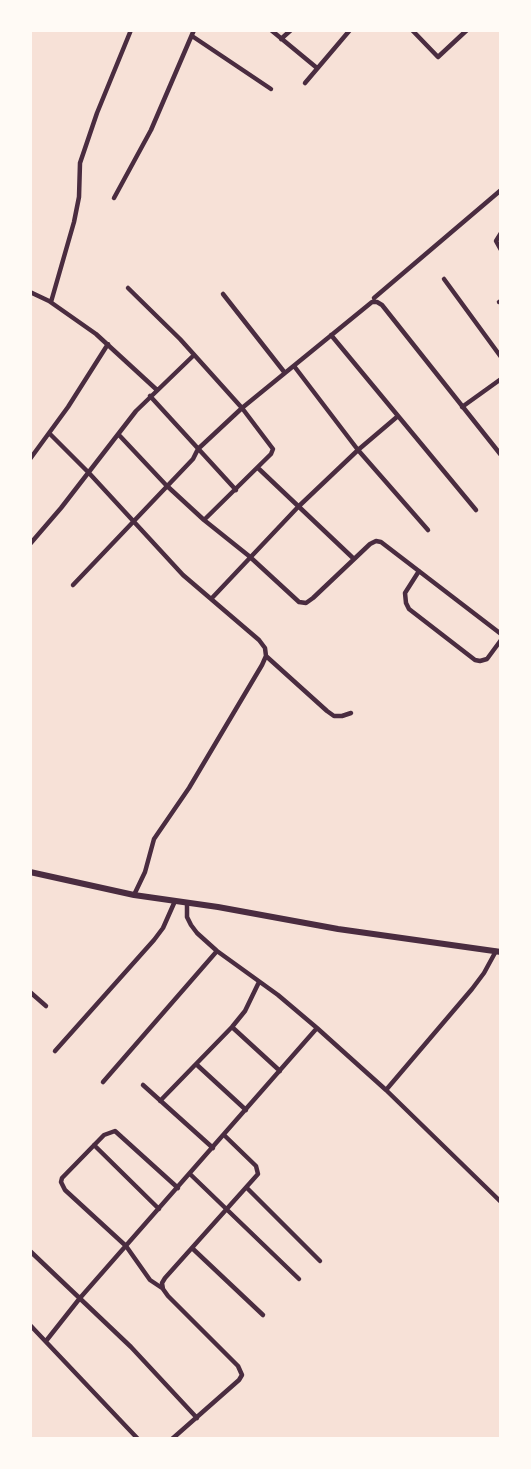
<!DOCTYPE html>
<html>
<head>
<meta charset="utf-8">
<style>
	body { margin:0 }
	#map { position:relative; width:531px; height:1469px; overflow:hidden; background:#f7e1d7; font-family:Raleway,sans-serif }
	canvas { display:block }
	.frame { position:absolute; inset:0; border:32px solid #fffaf5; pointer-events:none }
</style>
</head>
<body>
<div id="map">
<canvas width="531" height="1469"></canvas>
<div class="frame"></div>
</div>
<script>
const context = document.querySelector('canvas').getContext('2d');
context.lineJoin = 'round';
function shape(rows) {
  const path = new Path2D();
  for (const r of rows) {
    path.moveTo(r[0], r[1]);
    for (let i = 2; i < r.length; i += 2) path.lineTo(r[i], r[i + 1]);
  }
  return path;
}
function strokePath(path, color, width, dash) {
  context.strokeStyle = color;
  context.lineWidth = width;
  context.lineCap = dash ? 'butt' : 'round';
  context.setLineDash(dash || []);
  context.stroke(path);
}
const service = shape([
	[30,221,31,222]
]);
const minor = shape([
	[271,30,317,68],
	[412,30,438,57,467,30],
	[192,36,271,89],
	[281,39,291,30],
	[305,83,350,30],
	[114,198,151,130,194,30],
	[501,233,496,241,501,250],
	[444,279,501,357],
	[128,288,180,339,242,408,273,449,271,454,204,520],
	[30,292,49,301,96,334,157,390],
	[223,294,285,373],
	[374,298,501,190],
	[51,302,74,222,79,197,80,163,97,113,131,30],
	[499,302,501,301],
	[331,335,476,510],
	[294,366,358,450,428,530],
	[150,396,236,490],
	[462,407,501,379],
	[50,434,89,473,183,575,259,640,265,648,266,656,262,665,189,788,154,839,145,872,134,895],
	[119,435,166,485,204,520,249,556,299,602,306,603,313,598,370,544,376,541,381,542,501,634],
	[30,459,68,407,108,344],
	[258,468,354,559],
	[30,544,61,508,136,411,194,355],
	[419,571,405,593,406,603,409,609,475,660,480,661,487,659,501,640],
	[73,585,193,459,198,449,242,408,372,302,377,302,382,305,501,455],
	[212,598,298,507,358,450,398,416],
	[266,656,327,711,334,716,342,716,351,713],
	[187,903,187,917,191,925,197,933,217,951,278,995,317,1028,386,1090,501,1202],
	[30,992,46,1006],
	[232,1027,280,1071],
	[55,1051,154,940,163,928,175,901],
	[196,1064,246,1110],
	[103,1082,217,951],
	[143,1085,213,1148],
	[386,1090,472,989,484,973,496,951],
	[160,1101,232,1027,245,1011,259,982],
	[94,1145,159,1209],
	[190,1174,299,1279],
	[247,1188,320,1261],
	[192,1248,263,1315],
	[30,1251,131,1347,197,1418],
	[162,1288,150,1280,126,1246,65,1190,61,1182,62,1178,104,1135,115,1131,178,1188],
	[30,1325,138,1439],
	[46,1341,80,1298,317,1028],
	[172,1439,239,1380,242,1375,238,1366,168,1296,163,1289,162,1283,165,1278,258,1174,256,1166,224,1135]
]);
const tertiary = shape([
	[30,872,134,895,218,907,338,929,501,952]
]);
strokePath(service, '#4a2c40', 2);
strokePath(minor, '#4a2c40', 4.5);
strokePath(tertiary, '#4a2c40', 6);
</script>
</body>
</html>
